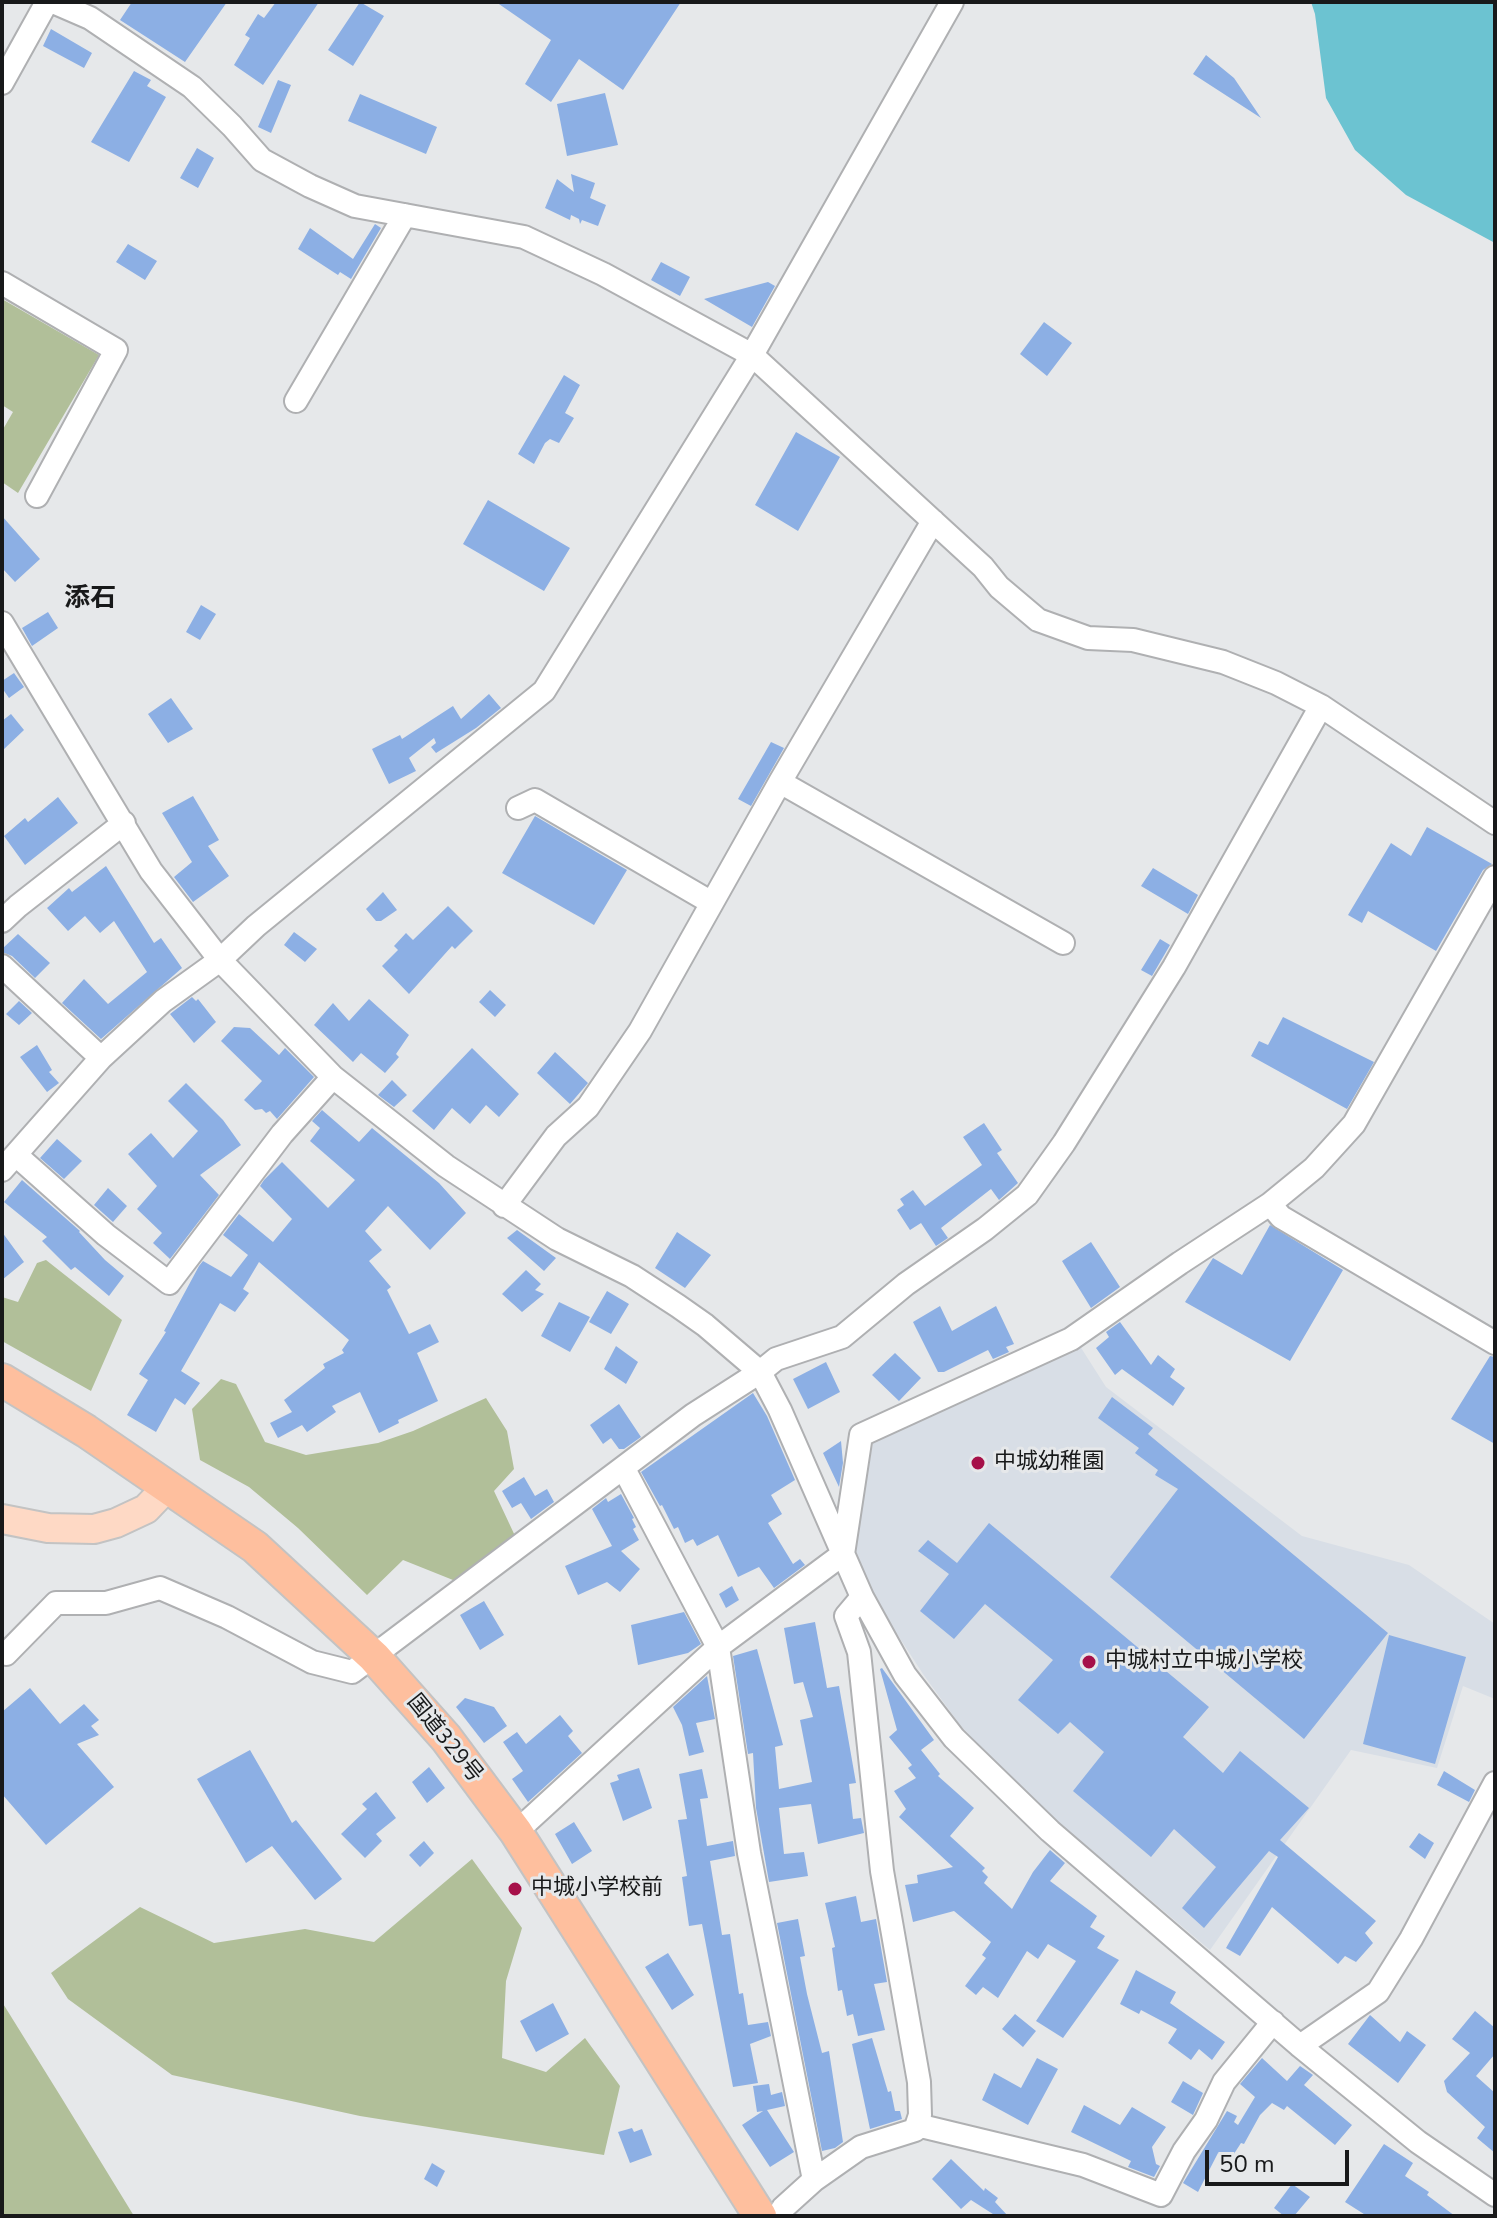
<!DOCTYPE html>
<html>
<head>
<meta charset="utf-8">
<style>
	body { margin:0 }
	#map { position:relative; width:1497px; height:2218px; overflow:hidden; background:#e6e8ea; font-family:"Nunito Sans",sans-serif }
	canvas { display:block }
	.frame { position:absolute; inset:0; border:4px solid #18191a; pointer-events:none }
	.scale { position:absolute; left:1205px; top:2150px; width:144px; height:36px; box-sizing:border-box; border:4px solid #18191a; border-top:0; padding-left:10px; font-size:24px; line-height:28px; white-space:nowrap; color:#18191a; -webkit-text-stroke:6px #e6e8ea; paint-order:stroke }
</style>
</head>
<body>
<div id="map">
<canvas width="1497" height="2218"></canvas>
<div class="frame"></div>
<div class="scale">50 m</div>
</div>
<script>
const context = document.querySelector('canvas').getContext('2d');
context.lineJoin = 'round';
function paint(path, color) {
  context.fillStyle = color;
  context.fill(path, 'evenodd');
}
function shape(rows) {
  const path = new Path2D();
  for (const r of rows) {
    path.moveTo(r[0], r[1]);
    for (let i = 2; i < r.length; i += 2) path.lineTo(r[i], r[i + 1]);
  }
  return path;
}
function strokePath(path, color, width, dash) {
  context.strokeStyle = color;
  context.lineWidth = width;
  context.lineCap = dash ? 'butt' : 'round';
  context.setLineDash(dash || []);
  context.stroke(path);
}
function write(font, color, halo, rows, align = 'center') {
  context.font = font + ' "Nunito Sans","Noto Sans JP",sans-serif';
  context.lineWidth = 6;
  context.setLineDash([]);
  context.textBaseline = 'middle';
  context.strokeStyle = halo;
  context.fillStyle = color;
  for (const [text, x, y, turn = 0] of rows) {
    context.save();
    context.translate(x, y);
    context.rotate((+turn || 0) * Math.PI / 180);
    context.textAlign = isNaN(turn) ? turn : align;
    if (halo) context.strokeText(text, 0, 0);
    context.fillText(text, 0, 0);
    context.restore();
  }
}
const built = shape([
	[1078,1343,1106,1387,1302,1536,1409,1565,1495,1624,1495,1699,1463,1686,1437,1768,1351,1750,1210,1950,1028,1797,960,1725,923,1674,877,1603,854,1553,873,1442]
]);
const green = shape([
	[2,299,99,355,18,493,2,482,2,431,13,412,2,405],
	[46,1260,122,1320,91,1391,2,1341,2,1297,18,1302,37,1263],
	[221,1379,236,1384,265,1442,306,1455,378,1443,413,1431,486,1398,507,1431,514,1469,494,1491,516,1538,458,1582,403,1560,367,1595,298,1528,249,1487,200,1460,192,1409],
	[472,1859,522,1928,506,1981,502,2058,546,2072,585,2038,620,2086,604,2155,360,2116,172,2075,68,1999,51,1973,140,1907,214,1943,305,1929,374,1942],
	[2,2002,61,2097,134,2216,2,2216]
]);
const water = shape([
	[1311,2,1495,2,1495,243,1406,195,1355,150,1326,98,1315,14]
]);
const building = shape([
	[132,2,227,2,185,62,120,20],
	[276,2,319,2,263,85,234,65,250,38,245,35,258,14,264,18],
	[360,2,384,16,353,66,328,50],
	[496,2,681,2,623,90,579,59,551,102,525,84,551,40],
	[51,29,92,53,84,68,43,46],
	[1206,55,1234,78,1261,118,1193,74],
	[134,71,151,80,147,86,166,97,129,162,91,142],
	[278,80,291,85,271,133,258,127],
	[605,93,618,145,567,156,557,104],
	[360,94,437,127,426,154,348,121],
	[197,148,214,158,198,188,180,178],
	[571,174,595,183,590,198,606,205,598,226,582,220,580,224,579,219,571,215,570,220,545,208,557,179,574,192],
	[375,224,381,228,351,279,340,272,338,275,298,249,310,228,353,259],
	[128,244,157,261,145,280,116,262],
	[661,262,690,277,680,296,651,280],
	[768,282,775,286,752,327,704,299],
	[1044,322,1072,343,1047,376,1020,354],
	[564,375,580,385,565,413,574,418,559,443,550,439,545,443,534,464,518,454],
	[796,432,840,457,798,531,755,505],
	[488,500,570,548,544,591,463,544],
	[2,516,40,559,15,582,2,568],
	[201,605,216,614,200,640,186,632],
	[48,612,58,628,32,646,22,628],
	[14,673,24,687,9,698,2,688,2,681],
	[489,694,501,708,476,728,436,753,431,747,436,743,434,738,409,758,416,771,389,784,372,749,400,735,402,739,453,706,461,719],
	[171,698,193,729,168,743,148,714],
	[11,714,24,730,2,751,2,721],
	[771,742,784,748,751,806,738,799],
	[193,796,219,840,208,846,229,876,193,902,174,877,192,862,162,813],
	[58,797,78,823,25,865,4,836,25,818,28,822],
	[535,816,627,870,594,925,502,873],
	[1427,827,1492,864,1483,870,1436,951,1368,911,1362,923,1348,915,1391,843,1411,856],
	[106,866,154,943,161,938,182,968,101,1039,62,1003,84,979,108,1004,147,972,114,921,100,933,85,916,68,931,47,908,69,888,72,892],
	[1153,868,1198,895,1188,914,1141,886],
	[383,892,397,910,381,921,376,921,366,909],
	[448,906,473,931,455,949,452,946,409,994,382,966,398,950,394,946,406,933,413,940],
	[294,932,317,949,305,962,284,945],
	[18,934,50,963,35,978,12,956,2,952,2,949],
	[1160,939,1170,945,1152,976,1141,970],
	[490,990,506,1005,495,1017,479,1002],
	[192,997,196,1001,198,999,216,1022,194,1043,170,1014],
	[369,999,409,1035,396,1054,399,1057,385,1073,361,1053,353,1062,314,1025,333,1003,349,1021],
	[19,1001,32,1013,19,1025,6,1014],
	[1283,1017,1374,1062,1347,1109,1251,1056,1259,1041,1268,1045],
	[234,1027,250,1028,279,1055,285,1048,314,1077,277,1119,270,1111,266,1113,262,1109,255,1110,244,1100,262,1081,221,1041],
	[37,1045,52,1070,49,1072,59,1083,47,1092,20,1057],
	[472,1048,519,1094,499,1117,486,1105,470,1124,452,1108,434,1130,412,1111],
	[555,1052,588,1083,570,1104,537,1073],
	[392,1080,407,1095,394,1107,378,1095],
	[186,1083,223,1120,241,1145,200,1175,219,1195,170,1259,153,1243,162,1233,137,1209,157,1186,128,1154,151,1133,173,1158,198,1131,168,1101],
	[322,1110,359,1142,372,1128,439,1183,466,1213,430,1250,388,1206,365,1231,382,1250,369,1261,391,1287,387,1290,409,1334,430,1324,439,1342,417,1353,438,1401,398,1420,399,1423,379,1433,360,1392,332,1406,336,1412,307,1432,302,1425,278,1438,270,1423,292,1412,284,1400,325,1368,323,1364,344,1353,342,1350,349,1340,259,1262,243,1289,249,1293,235,1312,220,1303,181,1371,200,1383,185,1405,175,1398,156,1432,127,1415,148,1380,139,1374,166,1332,164,1331,199,1266,203,1261,231,1277,248,1255,223,1235,239,1214,273,1242,292,1219,260,1186,264,1180,282,1162,328,1208,355,1180,310,1141,320,1128,312,1121],
	[984,1123,1002,1150,997,1153,1018,1183,999,1200,991,1189,941,1228,948,1238,936,1246,921,1223,910,1230,897,1210,904,1205,900,1199,913,1190,925,1206,982,1165,963,1137],
	[57,1139,82,1161,64,1179,40,1158],
	[22,1180,80,1231,79,1232,105,1260,124,1276,109,1296,75,1267,71,1270,42,1241,47,1237,4,1202],
	[108,1188,127,1206,113,1222,94,1205],
	[1270,1225,1343,1270,1290,1361,1185,1302,1213,1258,1242,1275],
	[517,1230,556,1258,544,1271,507,1238],
	[2,1232,24,1262,2,1280],
	[677,1232,711,1255,685,1288,655,1268],
	[1091,1242,1120,1287,1091,1308,1062,1261],
	[526,1270,541,1284,535,1290,544,1294,522,1312,502,1294],
	[607,1291,629,1304,611,1334,589,1322],
	[559,1302,590,1317,570,1352,541,1336],
	[940,1306,952,1331,996,1306,1014,1344,1006,1347,1009,1352,993,1359,988,1350,944,1372,938,1372,913,1322],
	[1120,1322,1151,1365,1158,1355,1175,1369,1170,1377,1185,1388,1173,1406,1122,1369,1115,1375,1096,1348,1109,1337,1106,1332],
	[616,1346,638,1362,626,1384,604,1369],
	[895,1353,921,1378,899,1401,872,1375],
	[1490,1356,1495,1357,1495,1444,1451,1419],
	[826,1362,840,1392,808,1409,793,1379],
	[753,1393,767,1416,795,1480,771,1495,782,1514,768,1523,793,1564,800,1559,805,1565,774,1588,759,1567,738,1577,718,1535,697,1546,693,1539,685,1543,678,1527,674,1529,662,1505,660,1506,641,1472],
	[1112,1397,1153,1428,1148,1434,1388,1633,1304,1739,1110,1577,1178,1489,1155,1475,1158,1470,1135,1453,1139,1448,1098,1418],
	[619,1404,641,1437,624,1449,619,1449,611,1438,603,1444,590,1425],
	[841,1441,843,1463,839,1487,823,1453],
	[524,1477,535,1496,547,1489,554,1502,531,1519,521,1503,512,1508,502,1491],
	[621,1494,634,1518,632,1519,636,1527,633,1529,639,1540,621,1551,640,1569,620,1592,607,1582,578,1595,565,1566,612,1546,592,1509,606,1498,608,1502],
	[989,1523,1209,1707,1183,1737,1223,1773,1240,1751,1309,1808,1280,1840,1376,1921,1365,1933,1373,1943,1356,1962,1345,1956,1338,1964,1272,1907,1240,1956,1226,1948,1278,1857,1269,1851,1204,1928,1182,1908,1216,1867,1174,1829,1151,1857,1073,1791,1104,1752,1070,1722,1058,1734,1018,1700,1053,1660,985,1604,954,1639,920,1611,949,1574,918,1551,928,1540,957,1563],
	[732,1586,739,1600,726,1608,719,1594],
	[484,1601,504,1635,480,1650,460,1615],
	[684,1612,701,1644,688,1653,638,1665,631,1625],
	[815,1622,827,1688,839,1686,856,1783,849,1784,853,1819,861,1818,864,1833,818,1844,811,1804,779,1808,784,1854,804,1852,808,1876,769,1882,756,1808,753,1753,748,1754,733,1656,757,1649,783,1745,775,1747,779,1789,812,1782,800,1720,813,1717,803,1682,794,1684,784,1628],
	[1389,1635,1466,1657,1435,1764,1363,1744],
	[882,1668,934,1740,921,1750,940,1774,938,1776,974,1808,950,1836,985,1868,982,1871,988,1877,984,1883,1012,1909,1033,1872,1050,1850,1065,1863,1050,1881,1097,1916,1090,1927,1105,1936,1097,1948,1119,1960,1063,2038,1036,2021,1076,1961,1048,1944,1038,1959,1027,1951,998,1998,983,1987,976,1995,965,1986,986,1958,982,1955,991,1942,954,1911,913,1922,905,1885,918,1883,917,1875,953,1867,899,1817,906,1809,894,1791,916,1778,908,1768,912,1765,889,1737,897,1730,880,1669],
	[707,1676,715,1719,696,1723,704,1752,689,1756,682,1725,673,1707],
	[30,1688,60,1724,84,1704,99,1720,91,1726,99,1735,77,1744,114,1787,46,1845,2,1794,2,1712],
	[465,1698,494,1707,507,1726,484,1743,456,1707],
	[560,1715,573,1731,568,1736,582,1753,528,1802,512,1779,523,1771,503,1742,517,1732,526,1744],
	[250,1750,292,1823,296,1820,342,1879,315,1900,272,1846,246,1863,197,1779],
	[429,1767,445,1788,427,1803,412,1782],
	[639,1768,652,1808,623,1821,610,1783,619,1780,617,1775],
	[702,1769,708,1798,700,1799,707,1846,733,1841,735,1856,710,1861,722,1935,730,1934,739,1994,743,1993,748,2025,768,2022,771,2036,750,2044,758,2083,733,2087,702,1924,689,1926,682,1877,687,1876,678,1820,687,1819,679,1774],
	[1444,1771,1475,1790,1469,1802,1437,1785],
	[376,1792,396,1818,376,1834,382,1841,365,1858,341,1834,367,1809,362,1804],
	[574,1822,592,1851,572,1864,555,1834],
	[1419,1833,1434,1843,1425,1859,1409,1847],
	[424,1841,434,1853,420,1867,409,1855],
	[856,1896,861,1922,876,1919,887,1982,874,1984,885,2030,858,2036,853,2014,847,2016,842,1990,838,1991,832,1948,835,1947,825,1903],
	[798,1919,805,1956,800,1957,807,1994,822,2053,829,2051,843,2142,835,2148,822,2151,777,1923],
	[668,1953,694,1995,672,2010,645,1967],
	[1136,1970,1176,1992,1170,2003,1225,2042,1212,2060,1199,2049,1191,2060,1168,2043,1177,2029,1141,2010,1139,2014,1120,2004],
	[553,2003,569,2034,536,2052,520,2021],
	[1475,2011,1495,2028,1495,2054,1476,2076,1495,2093,1495,2153,1477,2138,1485,2127,1447,2092,1444,2081,1470,2053,1452,2039],
	[1015,2014,1036,2031,1023,2047,1002,2029],
	[1370,2015,1400,2042,1407,2031,1426,2045,1398,2083,1348,2044],
	[872,2038,888,2092,891,2091,895,2111,900,2111,902,2119,870,2129,852,2044],
	[1037,2058,1058,2069,1028,2125,982,2100,994,2073,1021,2088],
	[1262,2058,1287,2081,1300,2066,1313,2075,1304,2085,1352,2125,1335,2145,1287,2106,1284,2110,1272,2103,1260,2115,1244,2144,1241,2143,1230,2160,1218,2153,1198,2192,1183,2183,1227,2111,1237,2116,1234,2122,1238,2125,1255,2097,1240,2084],
	[1183,2081,1203,2093,1193,2115,1171,2102],
	[769,2084,771,2095,782,2092,785,2106,767,2110,794,2152,770,2167,742,2125,763,2111,757,2112,753,2086],
	[1084,2105,1120,2125,1132,2107,1166,2127,1152,2147,1156,2164,1160,2166,1154,2177,1128,2167,1131,2161,1071,2132],
	[632,2128,634,2132,642,2129,652,2155,630,2163,618,2132],
	[1384,2144,1413,2163,1405,2176,1429,2192,1427,2195,1455,2216,1367,2216,1345,2202],
	[951,2159,984,2191,985,2188,998,2198,995,2202,1008,2216,996,2216,971,2200,961,2209,932,2179],
	[432,2163,445,2171,437,2187,424,2179],
	[1292,2184,1310,2197,1294,2216,1284,2216,1274,2208]
]);
const minor = shape([
	[53,2,90,18,192,87,232,126,262,160,310,186,355,206,524,237,603,274,752,355,983,567,999,587,1038,620,1088,638,1133,640,1223,662,1276,683,1321,706,1495,823],
	[2,83,47,2],
	[2,283,116,350,37,496],
	[296,401,405,215],
	[2,623,151,871,220,960,333,1077,446,1166,557,1239,632,1276,678,1306,705,1325,760,1372,780,1410,862,1597,905,1675,954,1738,1050,1831,1300,2046,1418,2142,1495,2195],
	[780,782,1063,943],
	[518,808,535,800,712,903],
	[2,921,18,906,124,823],
	[2,966,101,1058],
	[16,1155,106,1235,169,1283,282,1134,333,1077],
	[2,1170,101,1058,163,1001,220,960,256,926,544,691,752,355,952,2],
	[1270,1204,1281,1217,1495,1343],
	[504,1206,556,1136,588,1107,640,1031,780,782,933,521],
	[624,1469,718,1647,749,1853,814,2180],
	[6,1654,56,1603,106,1603,160,1588,227,1617,312,1662,352,1672,693,1415,760,1372,776,1359,842,1337,906,1284,985,1229,1027,1195,1064,1143,1174,967,1321,706],
	[516,1832,718,1647,843,1554,861,1435,1071,1339,1180,1263,1270,1204,1314,1168,1354,1124,1495,877],
	[1300,2046,1378,1992,1411,1939,1495,1783],
	[917,2125,1083,2165,1161,2195,1184,2151,1206,2120,1224,2082,1273,2022],
	[778,2216,783,2208,814,2180,861,2147,915,2130,920,2115,919,2082,882,1871,859,1652,846,1616,862,1597]
]);
const major = shape([
	[2,1519,48,1528,94,1529,116,1523,146,1509,168,1486]
]);
const highway = shape([
	[2,1380,86,1431,255,1547,374,1657,446,1738,516,1832,760,2216]
]);
const markers = [
	[978,1463,8,"#a61049"],
	[1089,1662,8,"#a61049"],
	[515,1889,8,"#a61049"]
];
const poiNames = [
	["中城幼稚園",994,1463],
	["中城村立中城小学校",1105,1662],
	["中城小学校前",531,1889]
];
const streetNames = [
	["国道329号",444,1739,51]
];
const quarterNames = [
	["添石",90,600]
];
paint(built, '#d8dee6');
paint(green, '#b1bf99');
paint(water, '#6cc3d1');
paint(building, '#8cafe4');
strokePath(minor, '#afb0b2', 26);
strokePath(major, '#c3c3c3', 32);
strokePath(highway, '#c3c3c3', 36);
strokePath(minor, '#fff', 22);
strokePath(major, '#fed9c5', 28);
strokePath(highway, '#febf9e', 32);
for (const [x, y, r, color] of markers) {
  const dot = new Path2D();
  dot.arc(x, y, r, 0, 2 * Math.PI);
  context.fillStyle = color;
  context.fill(dot);
  strokePath(dot, '#e6e8ea', 3);
}
write('22px', '#18191a', '#e6e8ea', poiNames, 'left');
write('22px', '#18191a', '#e6e8ea', streetNames);
write('bold 26px', '#18191a', '#e6e8ea', quarterNames);
</script>
</body>
</html>
